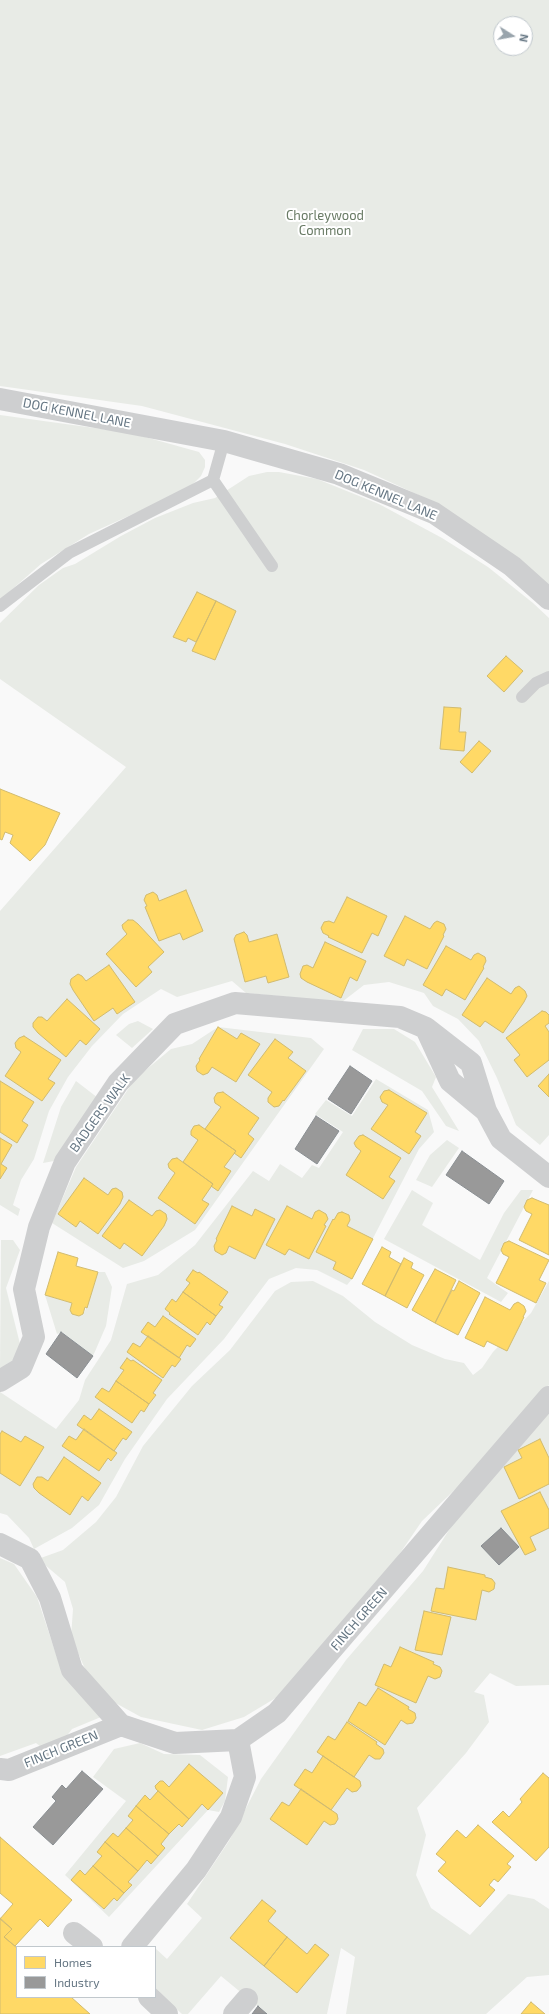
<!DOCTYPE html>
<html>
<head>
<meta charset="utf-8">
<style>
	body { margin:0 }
	#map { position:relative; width:549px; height:2014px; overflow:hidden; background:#f9f9f9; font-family:"Exo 2",sans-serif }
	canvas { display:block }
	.legend { position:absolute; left:16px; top:1946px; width:140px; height:52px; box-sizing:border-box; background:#fff; border:1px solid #c1c8cd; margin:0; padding:5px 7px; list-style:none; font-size:12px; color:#657683 }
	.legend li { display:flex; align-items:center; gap:8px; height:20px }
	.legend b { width:20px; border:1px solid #c1c8cd }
	.north { position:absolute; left:493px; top:16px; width:40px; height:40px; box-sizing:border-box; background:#fff; border:1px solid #c1c8cd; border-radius:50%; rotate:101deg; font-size:11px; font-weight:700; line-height:16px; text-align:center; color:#657683 }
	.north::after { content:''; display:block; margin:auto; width:14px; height:18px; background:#99a4ac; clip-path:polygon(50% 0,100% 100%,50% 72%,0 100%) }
</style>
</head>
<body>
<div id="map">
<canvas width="549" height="2014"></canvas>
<ul class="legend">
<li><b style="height:11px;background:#ffd966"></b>Homes</li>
<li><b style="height:11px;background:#999"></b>Industry</li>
</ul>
<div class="north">N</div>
</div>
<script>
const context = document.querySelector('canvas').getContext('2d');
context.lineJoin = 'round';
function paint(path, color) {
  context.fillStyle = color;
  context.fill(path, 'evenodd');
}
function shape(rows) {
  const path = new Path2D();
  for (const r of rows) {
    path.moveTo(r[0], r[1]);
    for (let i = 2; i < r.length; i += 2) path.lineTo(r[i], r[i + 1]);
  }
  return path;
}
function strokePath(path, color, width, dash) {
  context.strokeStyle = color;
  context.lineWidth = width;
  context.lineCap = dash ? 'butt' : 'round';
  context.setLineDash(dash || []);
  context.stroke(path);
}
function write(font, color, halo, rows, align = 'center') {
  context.font = font + ' "Exo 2",sans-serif';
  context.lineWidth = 4;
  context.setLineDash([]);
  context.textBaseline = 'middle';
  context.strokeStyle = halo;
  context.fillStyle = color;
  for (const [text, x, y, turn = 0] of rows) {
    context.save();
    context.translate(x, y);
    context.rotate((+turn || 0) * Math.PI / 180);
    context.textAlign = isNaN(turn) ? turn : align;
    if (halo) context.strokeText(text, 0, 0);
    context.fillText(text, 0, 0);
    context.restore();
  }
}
const green = shape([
	[0,0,549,0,549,585,425,498,364,470,285,444,142,406,0,386],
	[501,24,525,24,525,48,501,48],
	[0,415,131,433,199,452,205,460,205,467,201,476,188,489,89,534,41,564,0,600],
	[267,472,279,472,317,479,379,504,442,538,488,567,533,603,549,618,549,1135,540,1145,516,1125,497,1078,479,1041,458,1019,433,1006,424,993,389,982,364,985,342,1002,246,993,232,981,177,997,161,989,123,1014,92,1046,68,1077,49,1111,34,1159,21,1180,13,1205,20,1209,18,1216,0,1205,0,911,126,767,0,679,0,623,39,585,63,568,75,564,121,536,155,518,193,503,215,498,249,476],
	[138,1021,153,1029,132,1048,116,1035,129,1024],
	[218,1027,311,1038,324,1049,195,1230,144,1261,123,1268,52,1223,76,1167,135,1079,171,1049,192,1044],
	[363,1029,394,1029,415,1042,436,1077,432,1087,459,1131,446,1126,422,1091,352,1050],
	[376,1079,428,1110,434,1132,419,1149,352,1279,347,1285,317,1270,296,1268,269,1279,224,1339,167,1399,125,1459,99,1505,72,1528,34,1549,29,1538,7,1515,0,1513,0,1392,56,1429,79,1400,85,1380,111,1340,127,1284,158,1275,195,1245,253,1171,269,1181,280,1164,302,1178,312,1165,319,1168,343,1132,315,1114,326,1100,352,1116],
	[76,1081,98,1098,54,1161,43,1163,61,1107],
	[447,1140,459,1148,432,1187,416,1180,430,1155],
	[412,1190,433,1203,422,1225,480,1260,504,1213,521,1190,533,1190,487,1278,508,1293,501,1302,384,1239],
	[1,1240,13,1240,20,1250,6,1288,20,1344,13,1360,0,1369],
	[98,1272,105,1272,112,1287,106,1326,93,1356,62,1332,57,1334,45,1295,72,1303,70,1310,72,1314,79,1316,83,1314,87,1307],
	[313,1281,343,1296,375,1322,412,1345,445,1359,464,1363,473,1375,482,1368,493,1352,531,1313,549,1281,549,1385,488,1458,422,1521,381,1581,284,1693,244,1717,202,1730,141,1717,110,1700,86,1671,71,1637,73,1609,65,1582,38,1559,63,1550,96,1522,116,1497,143,1446,192,1386,230,1350,275,1291,291,1282],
	[549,1407,549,1685,516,1686,490,1673,474,1692,484,1695,489,1722,466,1753,417,1808,426,1835,416,1875,431,1908,470,1935,508,1894,534,1899,549,1909,549,1975,527,1977,486,2014,346,2014,355,1957,341,1948,327,2014,267,2014,221,1976,188,2014,182,2014,155,1989,155,1948,167,1959,202,1918,187,1904,229,1841,261,1779,346,1660,423,1571,463,1508],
	[0,1558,14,1564,37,1597,63,1675,101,1717,72,1729,63,1741,41,1747,36,1743,0,1756],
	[140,1743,164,1754,200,1755,228,1777,225,1801,219,1812,208,1810,109,1917,65,1875,126,1801,93,1777,114,1749]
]);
const homes = shape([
	[197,592,216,601,196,642,188,638,186,642,173,637,197,592],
	[216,601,236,611,215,660,192,651,216,601],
	[506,656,523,671,504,692,487,676,506,656],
	[444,707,461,708,459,732,466,732,464,751,440,749,444,707],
	[479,741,491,751,472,773,460,762,479,741],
	[0,789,60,813,45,845,30,861,10,843,13,835,5,832,2,840,0,839,0,789],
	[186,890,203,931,183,940,180,933,159,941,145,907,147,906,144,900,146,895,153,892,157,895,159,901,186,890],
	[347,897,387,916,378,936,372,933,362,953,328,937,329,936,323,933,321,928,324,922,329,921,334,923,347,897],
	[405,916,430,929,434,923,437,921,444,924,446,929,443,935,444,936,427,969,407,959,404,966,384,956,405,916],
	[128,920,133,920,138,924,164,952,148,967,152,972,136,987,106,954,127,934,123,929,122,925,128,920],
	[244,932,247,935,249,942,277,934,289,977,268,983,266,976,245,982,234,939,236,935,244,932],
	[325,942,366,961,357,981,350,977,341,998,307,982,301,978,300,974,303,966,307,965,313,968,325,942],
	[446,946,471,960,474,955,478,953,485,957,486,961,483,967,484,968,465,1000,446,989,442,996,423,985,446,946],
	[109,965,135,1002,117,1014,113,1008,94,1021,73,990,70,984,71,979,78,974,82,976,86,981,109,965],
	[487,978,511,994,515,988,519,986,525,991,527,996,524,1002,503,1033,485,1021,480,1027,462,1015,487,978],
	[67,999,100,1029,86,1045,80,1040,66,1057,38,1033,33,1027,33,1023,38,1017,42,1017,47,1021,67,999],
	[542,1011,546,1012,549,1015,549,1023,545,1026,549,1032,549,1060,527,1077,514,1060,520,1055,506,1038,542,1011],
	[218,1027,237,1039,241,1033,260,1044,236,1082,212,1067,208,1073,203,1075,197,1071,196,1066,200,1060,199,1059,218,1027],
	[24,1036,61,1060,48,1079,55,1083,42,1101,5,1076,21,1052,16,1048,15,1043,19,1038,24,1036],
	[275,1039,293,1052,288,1058,306,1071,284,1101,283,1100,279,1106,274,1107,268,1102,268,1098,272,1092,248,1075,275,1039],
	[549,1074,549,1097,538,1086,549,1074],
	[0,1081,34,1102,22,1121,28,1125,17,1143,0,1132,0,1081],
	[389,1090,427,1113,415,1132,421,1136,409,1154,371,1129,388,1105,382,1102,380,1097,384,1091,389,1090],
	[223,1092,259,1118,248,1134,254,1139,241,1158,234,1153,236,1151,205,1129,221,1107,215,1103,214,1098,217,1093,223,1092],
	[199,1125,236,1151,224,1167,231,1171,218,1191,211,1186,213,1184,183,1162,198,1140,191,1135,191,1131,194,1126,199,1125],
	[363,1135,401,1158,389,1177,395,1181,383,1199,346,1175,361,1151,356,1147,354,1143,359,1136,363,1135],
	[0,1138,12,1145,1,1164,7,1168,0,1179,0,1138],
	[177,1158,213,1184,202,1200,209,1204,195,1224,158,1198,175,1173,169,1168,168,1164,172,1159,177,1158],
	[84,1178,108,1195,112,1189,116,1188,122,1192,123,1197,120,1204,98,1234,80,1221,76,1227,58,1214,84,1178],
	[532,1198,549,1205,549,1255,519,1240,532,1214,526,1211,524,1207,527,1200,532,1198],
	[129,1200,152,1216,156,1211,160,1210,166,1214,167,1219,164,1226,142,1256,124,1243,120,1249,102,1236,129,1200],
	[232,1206,252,1216,255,1209,275,1219,255,1259,229,1246,226,1253,222,1255,215,1251,214,1246,217,1240,216,1239,232,1206],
	[287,1206,312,1219,315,1212,319,1210,326,1214,328,1219,324,1225,326,1226,309,1259,289,1249,285,1255,266,1245,287,1206],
	[342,1212,349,1215,350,1220,347,1226,373,1239,352,1279,333,1269,336,1262,316,1252,333,1219,334,1220,338,1213,342,1212],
	[509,1241,549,1260,539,1280,546,1283,536,1303,496,1283,509,1257,503,1254,501,1250,504,1243,509,1241],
	[382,1247,391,1252,389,1257,401,1264,385,1296,362,1284,382,1247],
	[58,1252,78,1258,76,1266,98,1272,87,1308,85,1307,83,1314,79,1316,72,1314,70,1310,72,1303,45,1295,58,1252],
	[404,1258,413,1263,411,1268,424,1275,407,1308,385,1296,404,1258],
	[435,1269,456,1280,435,1323,412,1310,435,1269],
	[193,1270,198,1273,199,1272,228,1292,219,1305,223,1307,216,1316,183,1292,190,1283,186,1280,193,1270],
	[459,1281,480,1293,458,1335,435,1323,452,1290,454,1291,459,1281],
	[183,1292,216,1316,210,1325,207,1322,198,1335,169,1314,170,1313,165,1309,172,1299,176,1302,183,1292],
	[485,1297,510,1310,514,1304,518,1302,524,1306,526,1311,523,1317,524,1317,507,1351,487,1341,484,1347,465,1338,485,1297],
	[163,1316,196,1339,190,1347,187,1345,179,1358,141,1332,148,1322,155,1327,163,1316],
	[148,1336,181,1359,175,1367,172,1365,163,1378,127,1352,133,1343,140,1347,148,1336],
	[127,1358,131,1361,133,1360,162,1380,153,1393,156,1395,149,1404,116,1381,124,1370,120,1368,127,1358],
	[116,1381,149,1404,144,1412,141,1410,132,1423,95,1397,102,1388,109,1392,116,1381],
	[99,1409,132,1432,126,1440,123,1438,114,1451,77,1425,84,1415,91,1420,99,1409],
	[84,1429,117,1453,111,1461,108,1458,99,1471,62,1446,69,1436,76,1440,84,1429],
	[2,1431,21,1442,25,1436,44,1447,20,1486,0,1473,0,1434,2,1431],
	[540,1439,549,1458,549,1484,519,1499,504,1467,522,1458,518,1450,540,1439],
	[64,1457,101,1483,88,1501,82,1496,70,1515,39,1493,34,1488,33,1484,37,1477,42,1477,48,1481,64,1457],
	[540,1492,549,1510,549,1528,530,1537,536,1550,525,1555,501,1511,540,1492],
	[448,1567,485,1575,485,1577,492,1579,495,1583,494,1589,489,1592,482,1590,476,1620,431,1611,436,1588,444,1589,448,1567],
	[424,1611,451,1617,442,1655,415,1650,424,1611],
	[400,1647,434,1662,433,1664,440,1667,442,1671,440,1677,435,1679,428,1676,416,1703,375,1685,384,1664,391,1667,400,1647],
	[378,1688,409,1707,408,1709,415,1713,416,1718,413,1723,407,1724,401,1720,385,1745,348,1721,359,1702,366,1706,378,1688],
	[347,1722,377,1742,376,1744,383,1749,384,1753,380,1759,375,1759,369,1755,354,1777,317,1752,328,1736,335,1740,347,1722],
	[323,1756,360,1781,361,1786,357,1791,352,1792,347,1788,331,1810,294,1785,305,1769,312,1773,323,1756],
	[189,1764,223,1793,208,1810,202,1804,189,1819,156,1789,155,1786,160,1781,163,1781,169,1787,189,1764],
	[543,1773,549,1778,549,1847,536,1861,492,1822,503,1811,509,1817,522,1802,520,1799,543,1773],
	[301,1789,337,1814,338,1819,335,1824,330,1825,324,1821,307,1845,270,1819,282,1802,289,1806,301,1789],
	[158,1791,189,1819,182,1827,179,1824,169,1834,136,1806,145,1795,150,1800,158,1791],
	[136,1806,169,1834,161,1844,165,1848,158,1856,126,1828,133,1820,128,1816,136,1806],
	[478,1825,514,1856,507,1864,511,1867,498,1882,494,1879,489,1885,495,1890,480,1907,438,1871,446,1862,436,1854,457,1830,466,1838,478,1825],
	[126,1828,158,1856,151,1864,147,1860,138,1871,105,1842,113,1833,118,1837,126,1828],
	[0,1837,72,1900,48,1927,40,1919,15,1946,4,1937,12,1929,0,1919,13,1904,0,1893,0,1837],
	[105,1842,138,1871,128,1882,132,1885,124,1893,93,1866,102,1856,97,1852,105,1842],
	[93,1866,124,1893,117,1901,114,1898,104,1909,71,1880,80,1870,85,1875,93,1866],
	[262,1900,276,1911,268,1921,287,1937,264,1966,230,1938,262,1900],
	[0,1918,12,1929,4,1937,17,1948,17,1997,71,1997,90,2014,0,2014,0,1918],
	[287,1937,307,1954,315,1944,329,1955,297,1993,264,1966,287,1937],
	[531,2002,545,2014,521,2014,531,2002]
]);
const industry = shape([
	[350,1066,372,1081,351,1114,328,1099,350,1066],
	[316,1116,339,1131,317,1164,295,1149,316,1116],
	[462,1151,504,1181,489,1204,446,1175,462,1151],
	[61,1332,93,1356,77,1378,46,1354,61,1332],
	[501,1528,519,1547,499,1565,481,1546,501,1528],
	[82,1771,103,1789,53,1845,33,1827,56,1801,52,1797,62,1785,66,1789,82,1771],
	[258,2006,260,2008,267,2014,252,2014,258,2006]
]);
const lane = shape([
	[213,480,272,566],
	[0,606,69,553,213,480,224,441],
	[522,697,536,683,549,677]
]);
const street = shape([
	[0,399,224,441,339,474,434,513,512,566,549,599],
	[427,1031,450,1081,486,1111],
	[0,1381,21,1368,34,1337,24,1289,39,1227,65,1162,118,1083,175,1024,235,1003,400,1017,426,1028,471,1063,486,1111,501,1139,549,1177],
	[0,1544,30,1559,50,1598,72,1670,121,1725,175,1743,238,1740,277,1713,549,1397],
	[0,1769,9,1770,121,1725],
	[74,1933,92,1947],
	[132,1947,196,1870,231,1817,245,1777,238,1740],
	[149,1997,167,2014],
	[234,2014,247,1999]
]);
const parkNames = [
	["Chorleywood",325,216],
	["Common",325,231]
];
const streetNames = [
	["DOG KENNEL LANE",77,413,11],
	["DOG KENNEL LANE",386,495,23],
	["BADGERS WALK",100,1113,-54],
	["FINCH GREEN",359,1619,-49],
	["FINCH GREEN",61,1749,-22]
];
paint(green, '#e8ebe6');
paint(homes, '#ffd966');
strokePath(homes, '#d1bb6f', 1);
paint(industry, '#999');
strokePath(industry, '#898e92', 1);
strokePath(lane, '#cecfd0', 12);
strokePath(street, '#cecfd0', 22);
write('13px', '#687a64', '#fff', parkNames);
write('13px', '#657683', '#fff', streetNames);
</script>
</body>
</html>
